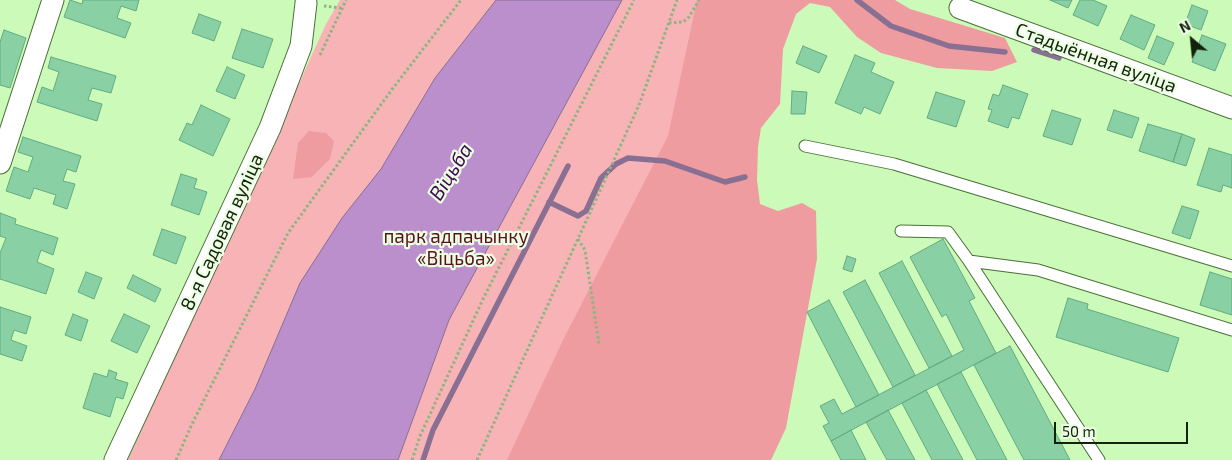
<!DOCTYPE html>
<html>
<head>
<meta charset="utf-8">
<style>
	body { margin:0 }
	#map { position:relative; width:1232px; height:460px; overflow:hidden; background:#ccfab9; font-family:"Exo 2",sans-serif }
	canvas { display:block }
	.north { position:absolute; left:1167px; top:15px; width:50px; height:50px; -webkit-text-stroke:4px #ecfee4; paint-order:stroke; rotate:332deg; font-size:14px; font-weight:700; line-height:20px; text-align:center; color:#13230b }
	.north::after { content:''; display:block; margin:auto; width:18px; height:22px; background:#13230b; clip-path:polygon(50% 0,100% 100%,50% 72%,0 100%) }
	.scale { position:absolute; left:1054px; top:422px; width:134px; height:22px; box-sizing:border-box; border:2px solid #13230b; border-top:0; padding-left:6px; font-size:15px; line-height:18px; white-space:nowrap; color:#13230b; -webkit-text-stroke:4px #ecfee4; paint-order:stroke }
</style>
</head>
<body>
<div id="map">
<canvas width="1232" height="460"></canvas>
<div class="north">N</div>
<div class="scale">50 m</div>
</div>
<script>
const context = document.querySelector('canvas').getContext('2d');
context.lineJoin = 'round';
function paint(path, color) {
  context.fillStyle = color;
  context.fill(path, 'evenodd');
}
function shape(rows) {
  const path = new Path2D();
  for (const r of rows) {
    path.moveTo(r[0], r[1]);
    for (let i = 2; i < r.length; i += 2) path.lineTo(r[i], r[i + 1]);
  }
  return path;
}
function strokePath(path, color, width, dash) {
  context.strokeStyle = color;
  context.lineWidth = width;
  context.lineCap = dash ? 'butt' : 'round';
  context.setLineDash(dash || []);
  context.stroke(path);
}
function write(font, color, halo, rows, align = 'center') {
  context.font = font + ' "Exo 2",sans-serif';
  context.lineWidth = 4.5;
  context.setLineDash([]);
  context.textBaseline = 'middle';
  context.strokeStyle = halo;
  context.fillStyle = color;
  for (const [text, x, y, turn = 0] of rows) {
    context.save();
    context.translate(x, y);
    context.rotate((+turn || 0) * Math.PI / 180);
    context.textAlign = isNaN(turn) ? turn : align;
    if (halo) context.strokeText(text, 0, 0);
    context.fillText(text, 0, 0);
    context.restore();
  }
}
const green = shape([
	[340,0,756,0,587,460,128,460,326,24]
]);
const forest = shape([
	[697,0,895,0,910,9,1005,38,1017,62,992,71,937,68,881,53,857,37,830,7,810,3,796,14,783,49,780,104,761,128,758,147,757,180,760,204,778,211,802,203,816,211,817,259,786,428,771,460,507,460,563,340,668,136],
	[309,131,326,133,334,141,330,159,312,177,293,179,298,143]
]);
const water = shape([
	[496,0,622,0,449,320,398,460,219,460,255,389,300,283,342,218,381,169,435,78,496,0]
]);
const stream = shape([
	[857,0,891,26,949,46,1005,52],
	[1034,50,1059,58],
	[549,202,578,216,586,211,601,178,616,164,628,158,665,161,725,182,745,177],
	[423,460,433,430,568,166]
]);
const building = shape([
	[70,0,82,4,83,0,139,0,136,11,121,6,117,18,131,23,125,38,64,17,70,0],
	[1050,0,1072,0,1068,8,1050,0],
	[1080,0,1093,0,1107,6,1098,26,1073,15,1080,0],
	[1192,5,1208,11,1201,30,1185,24,1192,5],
	[199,14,221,22,214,41,192,33,199,14],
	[1131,15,1155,25,1144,50,1120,39,1131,15],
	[242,29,273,39,263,68,232,58,242,29],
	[4,30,26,38,10,88,0,85,0,42,4,30],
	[1202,35,1226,44,1215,71,1192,62,1202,35],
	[1157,36,1174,43,1164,65,1148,58,1157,36],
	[803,46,827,56,819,73,796,63,803,46],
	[855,55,875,63,871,72,894,82,880,114,864,107,861,114,835,103,855,55],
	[51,57,116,76,111,93,92,88,88,100,102,104,97,121,37,102,42,87,53,91,59,72,48,68,51,57],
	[227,67,245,75,235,99,216,91,227,67],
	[1003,85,1028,94,1019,119,1012,117,1008,128,988,121,992,110,988,109,993,94,999,96,1003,85],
	[792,91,807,92,805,114,791,114,792,91],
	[936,92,965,101,956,127,927,118,936,92],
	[201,105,230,119,213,156,179,140,187,123,192,125,201,105],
	[1052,110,1081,119,1072,145,1043,136,1052,110],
	[1114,110,1139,118,1132,138,1107,130,1114,110],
	[1148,124,1182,134,1173,162,1139,151,1148,124],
	[1182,134,1195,139,1186,166,1173,162,1182,134],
	[23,137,81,156,76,172,67,169,63,181,75,184,67,209,53,204,56,195,34,188,30,199,6,191,14,167,28,172,33,157,18,152,23,137],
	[1209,148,1232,155,1232,188,1223,185,1221,192,1197,185,1209,148],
	[181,174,197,179,194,188,207,192,199,215,171,205,181,174],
	[1182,206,1199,211,1190,239,1172,233,1182,206],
	[0,213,16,219,15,224,58,238,53,255,41,250,37,262,54,269,46,294,0,279,0,253,6,238,0,236,0,213],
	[162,229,186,237,176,264,153,255,162,229],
	[943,239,975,298,969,301,996,353,831,441,823,426,829,423,820,406,834,399,842,414,964,350,946,314,942,317,910,257,943,239],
	[847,256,856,259,852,272,843,269,847,256],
	[902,261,952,356,929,368,879,273,902,261],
	[86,272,102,278,94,299,78,292,86,272],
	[1210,272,1232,279,1232,315,1200,305,1210,272],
	[133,275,161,289,155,302,127,288,133,275],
	[865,280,915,375,893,387,843,292,865,280],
	[1068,298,1088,304,1087,309,1179,338,1168,372,1056,337,1068,298],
	[829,300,879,395,856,407,807,312,829,300],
	[0,307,31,317,26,334,14,330,11,340,27,346,22,361,0,354,0,307],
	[73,314,88,320,81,341,65,335,73,314],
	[124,314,150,326,137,353,111,341,124,314],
	[1010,346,1070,460,1024,460,974,365,1010,346],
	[109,370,117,373,115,379,128,383,123,399,116,397,110,417,83,408,94,373,107,377,109,370],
	[961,372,1007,460,977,460,937,384,961,372],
	[926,390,963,460,932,460,902,403,926,390],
	[888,410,915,460,887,460,866,422,888,410],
	[851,430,866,460,841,460,831,441,851,430]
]);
const path = shape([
	[324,6,341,8],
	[669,23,683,22,689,17,699,0],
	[320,55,346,0],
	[578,239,585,250,599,344],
	[176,460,192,424,288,233,393,88,461,0],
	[412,460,420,436,483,299,634,0],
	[477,460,639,105,677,0]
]);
const lane = shape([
	[805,146,894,164,1232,266],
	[901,231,948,232,969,261,1038,270,1232,330],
	[969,261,1099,460]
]);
const street = shape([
	[960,8,1232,108],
	[0,163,53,0],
	[115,460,270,128,301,46,306,3]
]);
const streetNames = [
	["Стадыённая вуліца",1096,58,20],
	["8-я Садовая вуліца",222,232,-65]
];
const parkNames = [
	["парк адпачынку",456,237],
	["«Віцьба»",456,259]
];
const waterNames = [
	["Віцьба",451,172,-58]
];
paint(green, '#f7b3b6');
paint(forest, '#ee9ca0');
paint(water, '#bb8fcc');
strokePath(water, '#896f92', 1);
strokePath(stream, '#896f92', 5.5);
paint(building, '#89d1a5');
strokePath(building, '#63ab80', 1);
strokePath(lane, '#497036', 13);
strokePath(street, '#497036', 23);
strokePath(path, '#90b481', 3, [2.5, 2.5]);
strokePath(lane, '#fff', 11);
strokePath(street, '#fff', 21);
write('19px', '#13230b', '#ecfee4', streetNames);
write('19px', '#5a111e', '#ecfee4', parkNames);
write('italic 20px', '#410653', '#ecfee4', waterNames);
</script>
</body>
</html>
